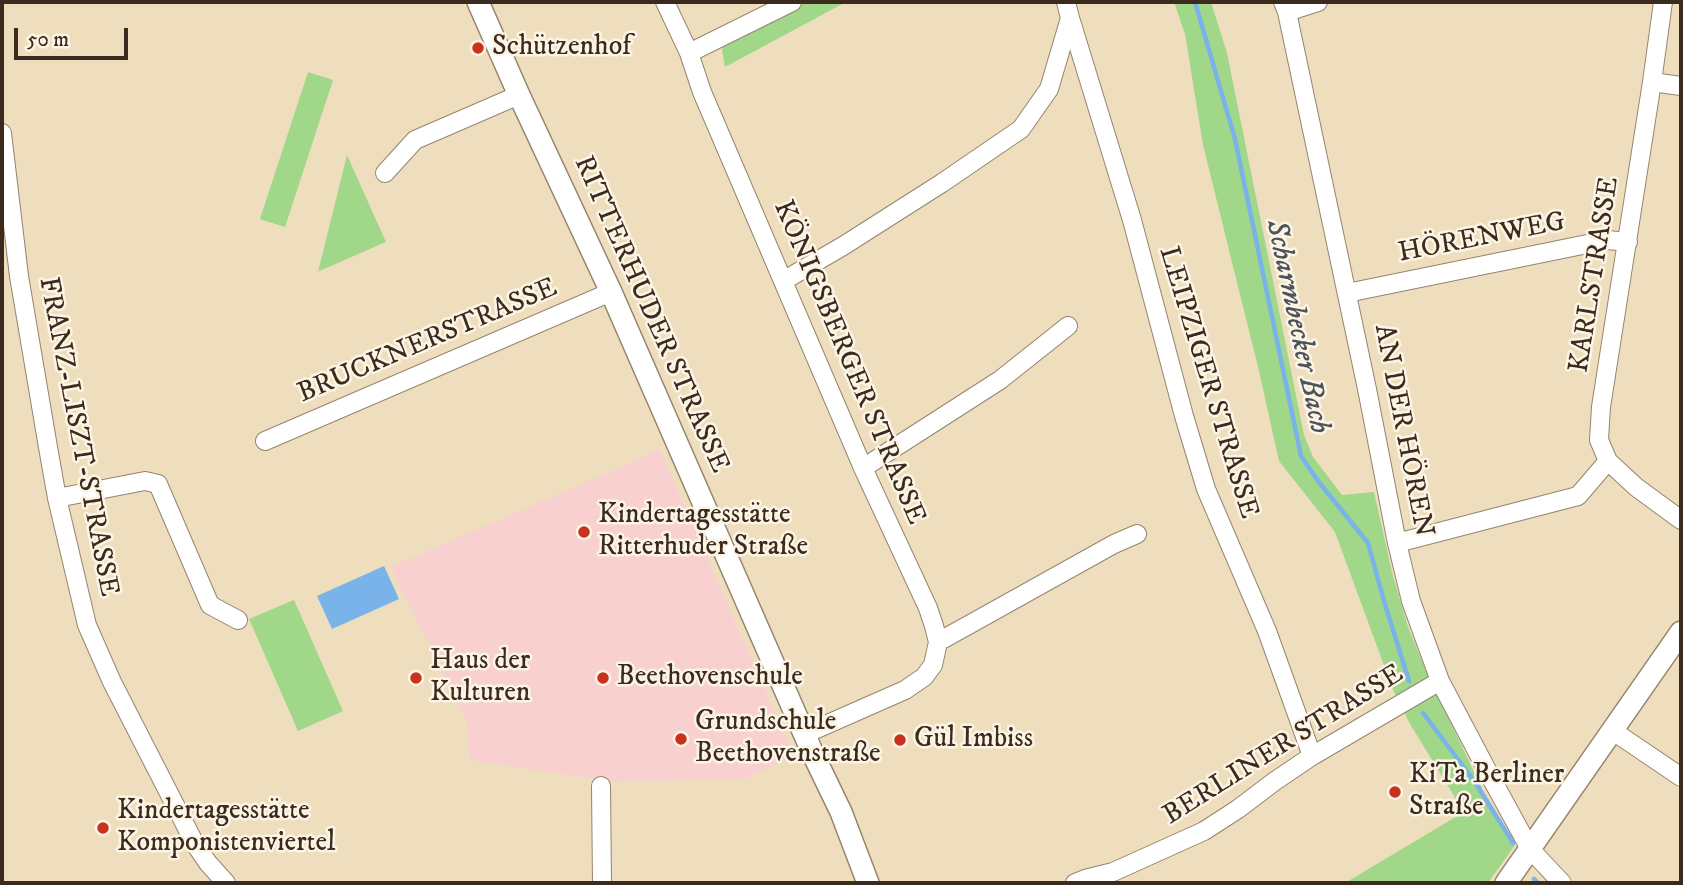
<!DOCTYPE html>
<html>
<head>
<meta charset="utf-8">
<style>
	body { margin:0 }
	#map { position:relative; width:1683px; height:885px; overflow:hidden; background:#efdebd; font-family:"IM FELL DW Pica",serif }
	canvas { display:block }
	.frame { position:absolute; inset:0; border:4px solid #3b2a1e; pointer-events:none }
	.scale { position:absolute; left:14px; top:28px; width:114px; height:32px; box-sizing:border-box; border:4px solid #3b2a1e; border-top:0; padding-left:9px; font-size:21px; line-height:24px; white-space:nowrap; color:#3b2a1e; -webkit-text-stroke:5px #fcf5e5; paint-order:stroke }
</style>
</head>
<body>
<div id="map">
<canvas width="1683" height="885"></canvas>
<div class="frame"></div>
<div class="scale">50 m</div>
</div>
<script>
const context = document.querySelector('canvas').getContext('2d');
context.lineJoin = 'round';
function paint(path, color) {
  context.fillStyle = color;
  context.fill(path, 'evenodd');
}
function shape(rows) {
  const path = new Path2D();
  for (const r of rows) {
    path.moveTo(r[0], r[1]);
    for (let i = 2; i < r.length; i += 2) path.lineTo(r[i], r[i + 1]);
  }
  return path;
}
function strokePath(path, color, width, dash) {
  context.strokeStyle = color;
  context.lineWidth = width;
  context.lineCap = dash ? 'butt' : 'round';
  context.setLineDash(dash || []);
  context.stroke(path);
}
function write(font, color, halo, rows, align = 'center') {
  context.font = font + ' "IM FELL DW Pica",serif';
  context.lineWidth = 5;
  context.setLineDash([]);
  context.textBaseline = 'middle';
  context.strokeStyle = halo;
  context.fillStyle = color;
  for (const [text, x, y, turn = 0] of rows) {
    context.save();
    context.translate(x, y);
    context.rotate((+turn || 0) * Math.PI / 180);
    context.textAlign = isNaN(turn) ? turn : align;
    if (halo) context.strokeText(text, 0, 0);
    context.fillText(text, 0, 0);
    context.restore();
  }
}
const built = shape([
	[660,450,794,756,744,779,615,782,470,760,466,720,391,567]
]);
const green = shape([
	[797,2,846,2,725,67,722,50,727,39],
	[1174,2,1211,2,1227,53,1304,435,1313,457,1342,495,1374,492,1392,572,1408,627,1426,671,1487,799,1515,845,1488,883,1345,883,1464,812,1410,724,1393,690,1335,532,1279,461,1259,371,1203,145,1185,34],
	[308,72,333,80,285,227,260,219],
	[347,155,386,242,317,272,318,272],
	[294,600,343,711,298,731,249,619]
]);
const water = shape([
	[384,566,399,599,332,629,317,596]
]);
const stream = shape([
	[1195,2,1235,139,1301,456,1318,481,1368,543,1384,601,1409,681],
	[1423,713,1475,782,1513,843],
	[1534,879,1538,883]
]);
const minor = shape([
	[665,2,689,53,702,92,863,468,928,608,934,626,938,642,933,665,924,677,905,690,805,734],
	[1283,2,1287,12,1367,389,1397,543,1411,601,1440,681,1489,774,1530,849,1562,883],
	[1663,2,1652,82,1601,407,1599,440,1608,461,1636,487,1681,520],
	[1287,12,1318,2],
	[1070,18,1132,220,1184,416,1206,489,1267,631,1312,756],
	[689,53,792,2],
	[1652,82,1681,86],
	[2,133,19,276,49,453,57,498,87,625,112,682,195,844,208,863,226,883],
	[385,173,415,140,519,95],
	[783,281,843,246,942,183,1021,129,1049,89,1070,18,1066,2],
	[1347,293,1607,240,1628,242],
	[265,441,611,292],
	[863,468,1000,380,1068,326],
	[57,498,145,481,158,484,210,605,238,620],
	[1397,543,1578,496,1608,461],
	[938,642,1114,544,1137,534],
	[1613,731,1681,777],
	[601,786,602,883],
	[1075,883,1085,879,1113,872,1204,831,1238,809,1275,781,1312,756,1440,681]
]);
const tertiary = shape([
	[478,2,519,95,611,292,813,754,841,812,868,883],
	[1506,883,1681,632]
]);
const markers = [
	[478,48,7,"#c8321e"],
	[584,532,7,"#c8321e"],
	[416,678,7,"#c8321e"],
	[603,678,7,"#c8321e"],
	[681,739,7,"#c8321e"],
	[900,740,7,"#c8321e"],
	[1395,792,7,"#c8321e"],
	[103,828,7,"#c8321e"]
];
const poiNames = [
	["Schützenhof",492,48],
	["Kindertagesstätte",598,516],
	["Ritterhuder Straße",598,548],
	["Haus der",430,662],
	["Kulturen",430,694],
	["Beethovenschule",617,678],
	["Grundschule",695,723],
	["Beethovenstraße",695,755],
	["Gül Imbiss",914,740],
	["KiTa Berliner",1409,776],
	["Straße",1409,808],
	["Kindertagesstätte",117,812],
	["Komponistenviertel",117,844]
];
const streetNames = [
	["HÖRENWEG",1482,239,-11],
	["KARLSTRASSE",1596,275,-81],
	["RITTERHUDER STRASSE",650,315,66],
	["BRUCKNERSTRASSE",428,342,-23],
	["KÖNIGSBERGER STRASSE",848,363,67],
	["LEIPZIGER STRASSE",1207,383,73],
	["AN DER HÖREN",1402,431,79],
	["FRANZ-LISZT-STRASSE",77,437,79],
	["BERLINER STRASSE",1284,746,-32]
];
const waterNames = [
	["Scharmbecker Bach",1296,327,78]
];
paint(built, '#f7d0cf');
paint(green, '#a0d789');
paint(water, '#79b3ea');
strokePath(stream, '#79b3ea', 4.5);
strokePath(minor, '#95846e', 20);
strokePath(tertiary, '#95846e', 24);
strokePath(minor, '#fff', 18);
strokePath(tertiary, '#fff', 21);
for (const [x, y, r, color] of markers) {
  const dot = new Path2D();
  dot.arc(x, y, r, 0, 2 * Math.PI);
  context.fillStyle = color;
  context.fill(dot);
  strokePath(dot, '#fcf5e5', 2.5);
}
write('28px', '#3b2a1e', '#fcf5e5', poiNames, 'left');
write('28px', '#3b2a1e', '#fcf5e5', streetNames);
write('italic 30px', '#4e535b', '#fcf5e5', waterNames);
</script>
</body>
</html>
